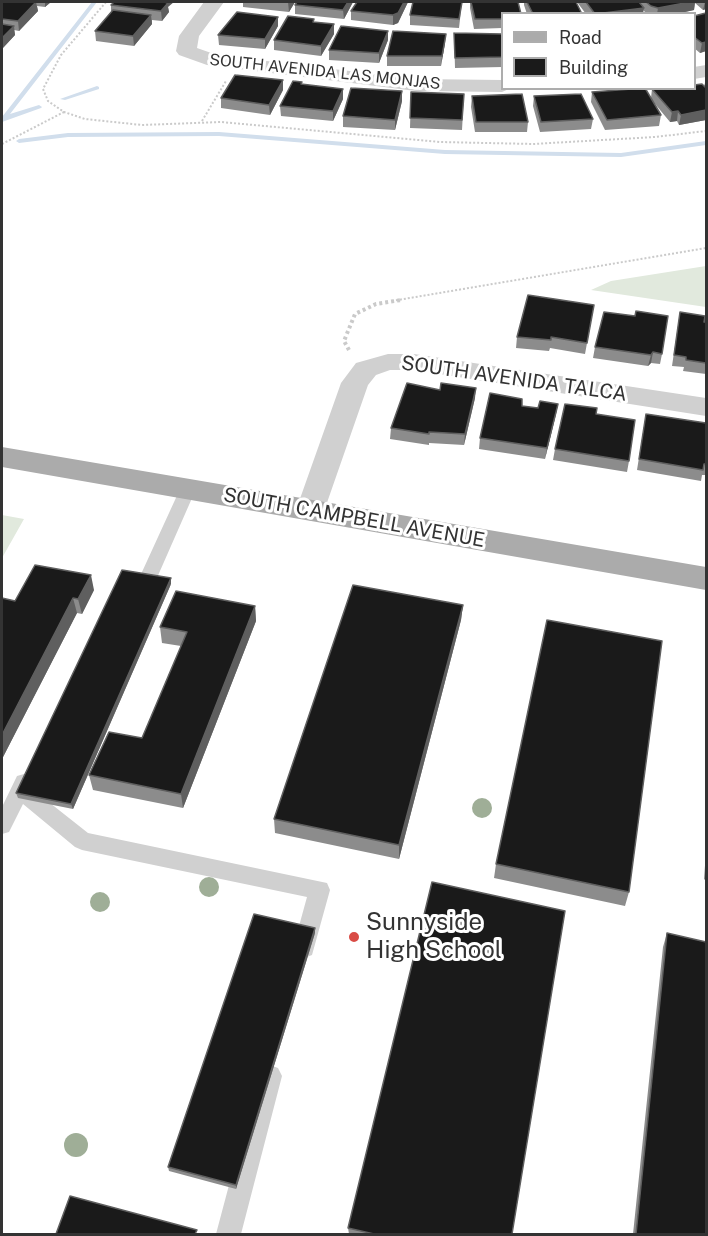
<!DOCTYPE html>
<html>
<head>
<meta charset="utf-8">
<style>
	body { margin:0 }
	#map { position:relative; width:708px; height:1236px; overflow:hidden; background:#fff; font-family:"Public Sans",sans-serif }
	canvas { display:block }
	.frame { position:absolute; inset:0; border:3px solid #333; pointer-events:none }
	.legend { position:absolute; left:501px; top:12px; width:195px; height:78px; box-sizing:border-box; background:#fff; border:2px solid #adadad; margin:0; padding:8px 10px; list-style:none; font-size:18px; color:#333 }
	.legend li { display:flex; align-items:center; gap:12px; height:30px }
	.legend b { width:30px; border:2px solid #adadad }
</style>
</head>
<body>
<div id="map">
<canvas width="708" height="1236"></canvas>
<div class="frame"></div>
<ul class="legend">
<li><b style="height:8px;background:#ababab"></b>Road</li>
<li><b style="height:16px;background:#1a1a1a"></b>Building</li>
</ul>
</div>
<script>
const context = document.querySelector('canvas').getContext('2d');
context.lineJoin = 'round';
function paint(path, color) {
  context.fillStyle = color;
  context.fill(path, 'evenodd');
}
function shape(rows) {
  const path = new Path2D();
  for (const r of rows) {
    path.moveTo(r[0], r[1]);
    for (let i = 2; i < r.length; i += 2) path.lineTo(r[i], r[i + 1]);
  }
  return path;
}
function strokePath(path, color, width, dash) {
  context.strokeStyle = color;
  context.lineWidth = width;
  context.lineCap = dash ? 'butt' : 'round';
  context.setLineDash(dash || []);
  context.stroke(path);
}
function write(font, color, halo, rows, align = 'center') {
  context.font = font + ' "Public Sans",sans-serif';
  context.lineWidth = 6;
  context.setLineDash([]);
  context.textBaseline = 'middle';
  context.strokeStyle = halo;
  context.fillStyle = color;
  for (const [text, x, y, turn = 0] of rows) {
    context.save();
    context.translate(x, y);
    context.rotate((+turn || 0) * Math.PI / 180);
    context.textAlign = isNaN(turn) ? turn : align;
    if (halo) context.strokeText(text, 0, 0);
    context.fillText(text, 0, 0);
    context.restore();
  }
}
const green = shape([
	[706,266,706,307,591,290,611,281],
	[2,515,24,519,2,558]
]);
const stream = shape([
	[92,2,97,2,10,114,39,105,42,107,41,108,2,122,2,117,92,2],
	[97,86,99,87,99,89,65,100,60,99,97,86],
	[219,132,445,150,621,153,706,141,706,145,621,157,445,154,219,136,68,137,19,143,16,141,19,139,68,133,219,132]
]);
const pathFar1 = shape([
	[106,2,61,55,43,89,48,101,64,112,85,119,142,125,221,122,440,142,533,144,655,137,706,131],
	[202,121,226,81],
	[2,144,64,112],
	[392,301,706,248]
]);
const path = shape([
	[349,350,344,341,355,314,376,304,401,300]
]);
const lane = shape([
	[188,483,196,489,149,596,146,601,134,601,131,596,180,489,188,483],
	[24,774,31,776,34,782,31,788,88,833,327,883,330,890,312,955,304,958,296,955,293,948,307,897,82,850,75,847,23,804,9,832,2,834,2,807,17,776,24,774],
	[270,1065,278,1068,282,1076,241,1234,216,1234,258,1076,262,1068,270,1065]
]);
const street = shape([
	[204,2,224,2,199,36,197,48,217,55,416,79,502,80,502,88,511,88,502,92,416,91,207,65,179,55,176,51,179,36,204,2],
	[706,65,706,77,694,79,694,67,706,65],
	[388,354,414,354,706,398,706,416,414,370,390,370,376,375,368,385,322,517,311,521,300,517,296,510,341,383,356,363,388,354]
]);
const primary = shape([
	[2,447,706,567,706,590,2,467,2,447]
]);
const trees = [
	[482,808,10],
	[209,887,10],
	[100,902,10],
	[76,1145,12]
];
const wall = shape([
	[2,2,51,2,45,7,37,6,38,11,19,31,14,30,15,35,2,49],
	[243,2,295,2,289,12,243,7],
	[353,2,344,19,295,14,295,5],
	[357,2,408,2,398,23,393,25,351,20,351,11],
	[462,2,459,28,410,25,410,15],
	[470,2,518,2,502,14,502,28,474,29,470,8],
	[524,2,576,2,582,14,527,14,524,5],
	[577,2,706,2,706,9,703,10,695,3,694,10,676,14,647,14,643,10,643,14,586,14],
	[111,5,168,7,169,12,162,21,152,20,152,24,134,46,96,41,95,31,111,12],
	[706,13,706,51,700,53,694,48,694,16],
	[314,19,314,22,334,34,321,56,274,50,274,40],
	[278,26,265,49,219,45,218,35],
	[454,33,502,34,502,67,455,68],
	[388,40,379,63,329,60,329,50],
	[445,43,441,66,387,66,387,56],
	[706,80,706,120,679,125,677,121,670,122,651,99,661,115,659,126,605,130,591,102,592,92,651,98,652,89,704,86],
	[302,85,343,89,343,99,333,121,281,116,280,106],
	[283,90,270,115,221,108,221,98],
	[411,92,464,94,462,130,410,128],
	[472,96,528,122,527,132,475,132,471,107],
	[534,96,593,119,591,129,540,132,533,106],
	[402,101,395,130,343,127,343,116],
	[594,305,585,354,550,348,549,351,516,348,517,337],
	[680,312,706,322,706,374,683,371,684,367,672,366],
	[635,316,662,354,660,364,651,363,648,366,593,358,595,347],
	[475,398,464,445,429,443,429,445,390,439,391,428],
	[558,404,556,414,545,459,479,449,480,438,522,406,538,408],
	[596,414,629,461,627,472,553,460,555,449],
	[646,414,706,423,706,475,702,475,701,481,637,470],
	[171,584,73,809,18,798,16,793],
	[94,590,82,614,77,613,2,759,2,598,15,601],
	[463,605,461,620,399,859,275,833,274,819],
	[255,606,256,621,183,808,93,790,89,775,142,738,181,646,162,643,160,627],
	[706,852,706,881,704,879],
	[496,864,629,892,625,906,494,878],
	[315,933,236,1189,169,1171,168,1167],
	[667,933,706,1234,633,1234,663,947],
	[348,1228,512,1234,349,1234]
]);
const shadedWall = shape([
	[36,2,38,11,19,31,18,21],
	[45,2,51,2,45,7],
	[164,2,174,2,168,7,169,12,162,21,161,11],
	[288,2,295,2,289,12],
	[348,2,353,2,344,19,343,10],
	[404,2,408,2,398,23,393,25,393,15],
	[690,2,695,2,694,10,676,14,657,14,658,8],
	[705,2,706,2,706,9,703,10],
	[644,8,643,14,599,14],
	[151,15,152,24,134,46,133,36],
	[278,17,278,26,265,49,265,39],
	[334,24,334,34,321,56,321,46],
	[14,26,15,35,2,49,2,38],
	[388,31,388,40,379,63,379,53],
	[446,34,445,43,441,66,442,56],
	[706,42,706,51,700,53,702,43],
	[283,80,283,90,270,115,269,105],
	[343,89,343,99,333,121,333,111],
	[402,91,402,101,395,130,395,120],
	[706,110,706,120,679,125,681,115],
	[678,111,677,121,670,122,672,112],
	[653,352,651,363,648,366,651,355],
	[476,388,475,398,464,445,465,434],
	[558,404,556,414,545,459,547,448],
	[91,575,94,590,82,614,78,599],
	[171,578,171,584,73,809,71,804],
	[73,598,77,613,2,759,2,735],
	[463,605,461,620,399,859,399,845],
	[255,606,256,621,183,808,181,794],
	[315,928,315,933,236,1189,236,1185]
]);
const building = shape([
	[2,2,36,2,18,21,2,19,2,2],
	[114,2,164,2,168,3,161,11,111,5,114,2],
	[297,2,348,2,343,10,295,5,297,2],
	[357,2,404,2,398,13,393,15,351,11,357,2],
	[413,2,462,2,459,19,410,15,413,2],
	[471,2,518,2,521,14,502,14,502,19,475,19,471,2],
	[527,2,576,2,582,14,533,14,527,2],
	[586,2,639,2,644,8,595,14,586,2],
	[646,2,690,2,658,8,651,6,646,2],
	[113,10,151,15,133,36,95,31,113,10],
	[237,12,278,17,265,39,218,35,237,12],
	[706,13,706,42,702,43,694,37,694,16,706,13],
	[288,16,314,19,313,22,334,24,321,46,274,40,288,16],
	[2,24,14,26,2,38,2,24],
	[341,26,388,31,379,53,329,50,341,26],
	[393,31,446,34,442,56,387,56,393,31],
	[454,33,502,34,502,57,455,58,454,33],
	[235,75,283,80,269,105,221,98,235,75],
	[293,81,302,82,301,84,343,89,333,111,280,106,293,81],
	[702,84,706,88,706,110,681,115,678,111,672,112,652,89,694,88,694,85,702,84],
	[351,88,402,91,395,120,343,116,351,88],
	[645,88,661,115,607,120,592,92,645,88],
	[411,92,464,94,462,120,410,118,411,92],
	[522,94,528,122,476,122,472,96,522,94],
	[581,94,593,119,541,122,534,96,581,94],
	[528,295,594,305,587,343,551,337,551,340,517,337,528,295],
	[636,311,668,316,662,354,653,352,651,355,595,347,604,312,635,316,636,311],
	[680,312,705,316,704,322,706,322,706,363,686,360,686,357,674,355,680,312],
	[407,383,440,390,441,383,476,388,465,434,429,432,429,434,391,428,407,383],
	[490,393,522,399,522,406,538,408,540,401,558,404,547,448,480,438,490,393],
	[565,404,597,408,596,414,635,420,629,461,555,449,565,404],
	[646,414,706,423,706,464,704,464,703,470,639,459,646,414],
	[35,565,91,575,78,599,73,598,2,735,2,598,15,601,35,565],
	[122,570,171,578,71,804,16,793,122,570],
	[353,585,463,605,399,845,274,819,353,585],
	[176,591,255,606,181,794,89,775,109,732,142,738,187,632,160,627,176,591],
	[547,620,662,641,629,892,496,864,547,620],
	[432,882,565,911,512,1234,374,1234,348,1228,432,882],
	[254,914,315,928,236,1185,168,1167,254,914],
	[667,933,706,942,706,1234,636,1234,667,933],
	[70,1196,197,1230,195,1234,56,1234,70,1196]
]);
const markers = [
	[354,937,6,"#d94b45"]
];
const farStreetnames = [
	["SOUTH AVENIDA LAS MONJAS",325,72,6]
];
const streetNames = [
	["SOUTH AVENIDA TALCA",514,379,8],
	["SOUTH CAMPBELL AVENUE",354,518,10]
];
const nearPoinames = [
	["Sunnyside",366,923],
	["High School",366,951]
];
paint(green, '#e1e9dd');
paint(stream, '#d1deec');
strokePath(pathFar1, '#cacaca', 2, [2, 2]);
strokePath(path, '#cacaca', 4, [3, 3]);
paint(lane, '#d0d0d0');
paint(street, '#d0d0d0');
paint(primary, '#ababab');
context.fillStyle = '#9fae97';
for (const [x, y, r] of trees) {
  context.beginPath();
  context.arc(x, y, r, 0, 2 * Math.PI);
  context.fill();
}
paint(wall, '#8c8c8c');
paint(shadedWall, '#5f5f5f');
paint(building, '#1a1a1a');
strokePath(building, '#5f5f5f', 1.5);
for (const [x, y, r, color] of markers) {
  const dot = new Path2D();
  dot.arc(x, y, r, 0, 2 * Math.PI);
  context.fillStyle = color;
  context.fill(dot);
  strokePath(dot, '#fff', 2);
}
write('16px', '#333', '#fff', farStreetnames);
write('20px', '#333', '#fff', streetNames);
write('24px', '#333', '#fff', nearPoinames, 'left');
</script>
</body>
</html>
